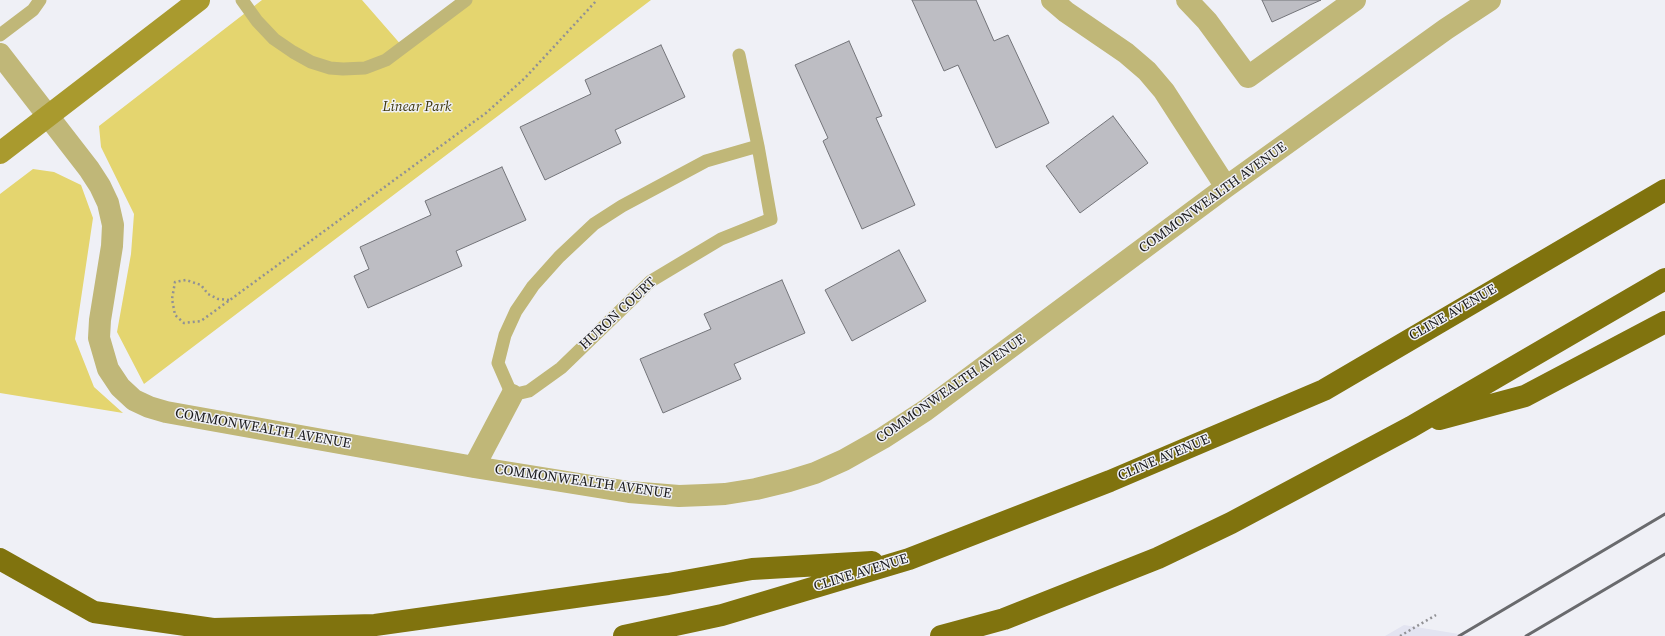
<!DOCTYPE html>
<html>
<head>
<meta charset="utf-8">
<style>
	body { margin:0 }
	canvas { display:block; background:#eff0f6 }
</style>
</head>
<body>
<canvas width="1665" height="636"></canvas>
<script>
const context = document.querySelector('canvas').getContext('2d');
context.lineJoin = 'round';
function paint(path, color) {
  context.fillStyle = color;
  context.fill(path, 'evenodd');
}
function shape(rows) {
  const path = new Path2D();
  for (const r of rows) {
    path.moveTo(r[0], r[1]);
    for (let i = 2; i < r.length; i += 2) path.lineTo(r[i], r[i + 1]);
  }
  return path;
}
function strokePath(path, color, width, dash) {
  context.strokeStyle = color;
  context.lineWidth = width;
  context.lineCap = dash ? 'butt' : 'round';
  context.setLineDash(dash || []);
  context.stroke(path);
}
function write(font, color, halo, rows, align = 'center') {
  context.font = font + ' "Source Serif 4",serif';
  context.lineWidth = 3;
  context.setLineDash([]);
  context.textBaseline = 'middle';
  context.strokeStyle = halo;
  context.fillStyle = color;
  for (const [text, x, y, turn = 0] of rows) {
    context.save();
    context.translate(x, y);
    context.rotate((+turn || 0) * Math.PI / 180);
    context.textAlign = isNaN(turn) ? turn : align;
    if (halo) context.strokeText(text, 0, 0);
    context.fillText(text, 0, 0);
    context.restore();
  }
}
const built = shape([
	[1404,625,1471,636,1385,636]
]);
const green = shape([
	[262,0,362,0,403,47,466,0,651,0,144,384,117,332,131,254,134,214,101,147,99,126],
	[33,169,54,172,81,185,93,218,75,339,94,387,123,413,0,393,0,194]
]);
const building = shape([
	[912,0,976,0,994,41,1008,35,1049,123,996,148,958,65,944,71,912,0],
	[1262,0,1321,0,1272,22,1262,0],
	[849,41,882,116,876,118,915,205,862,229,823,141,828,138,795,65,849,41],
	[661,45,685,97,615,130,621,143,545,180,520,127,591,94,585,80,661,45],
	[1113,116,1148,163,1080,213,1046,166,1113,116],
	[502,167,526,220,456,251,462,266,368,308,354,276,369,269,360,247,431,215,425,201,502,167],
	[899,250,926,301,852,341,825,290,899,250],
	[782,280,805,333,734,364,741,379,663,413,640,359,711,329,704,314,782,280]
]);
const path = shape([
	[229,300,218,299,208,294,201,285,186,280,175,282,172,299,175,315,184,323,201,321,486,113,525,78,597,0],
	[1400,636,1436,615]
]);
const lane = shape([
	[242,0,257,21,274,39,293,52,311,62,330,68,343,69,365,68,386,60,466,0],
	[0,35,33,10,40,0],
	[739,55,758,146,771,219,721,239,651,281,561,368,529,391,512,395,498,363,505,335,516,311,533,286,559,257,594,224,622,206,706,161,758,146]
]);
const street = shape([
	[1052,0,1066,12,1126,53,1147,71,1164,91,1226,187],
	[1187,0,1207,21,1248,77,1355,0],
	[0,54,89,169,100,186,108,203,113,225,112,246,100,320,99,338,108,369,120,387,134,400,149,407,166,412,474,467,629,492,679,496,705,495,725,494,756,489,789,481,815,473,844,460,883,438,926,410,1226,187,1446,29,1490,0],
	[474,467,512,395]
]);
const secondary = shape([
	[0,153,199,0]
]);
const highway = shape([
	[1439,419,1525,396,1665,322],
	[0,559,94,612,213,629,375,625,668,584,752,569,872,562],
	[624,636,722,615,909,559,1110,481,1324,390,1665,190],
	[941,636,1004,619,1158,558,1231,523,1411,427,1665,279]
]);
const rail = shape([
	[1459,636,1665,514],
	[1526,636,1665,554]
]);
const parkNames = [
	["Linear Park",417,107]
];
const streetNames = [
	["COMMONWEALTH AVENUE",1213,198,-36],
	["CLINE AVENUE",1453,313,-30],
	["HURON COURT",618,314,-43],
	["COMMONWEALTH AVENUE",951,389,-35],
	["COMMONWEALTH AVENUE",263,429,10],
	["CLINE AVENUE",1164,458,-23],
	["COMMONWEALTH AVENUE",583,482,8],
	["CLINE AVENUE",861,573,-17]
];
paint(built, '#e3e4f1');
paint(green, '#e4d56f');
paint(building, '#bdbdc3');
strokePath(building, '#737479', 1);
strokePath(path, '#919195', 2.5, [2, 3]);
strokePath(lane, '#c0b778', 13);
strokePath(street, '#c0b778', 22);
strokePath(secondary, '#a99a2e', 22);
strokePath(highway, '#80730e', 22);
strokePath(rail, '#696a6d', 3);
write('italic 14px', '#3c3609', '#eff0f6', parkNames);
write('14px', '#1a1a1c', '#eff0f6', streetNames);
</script>
</body>
</html>
